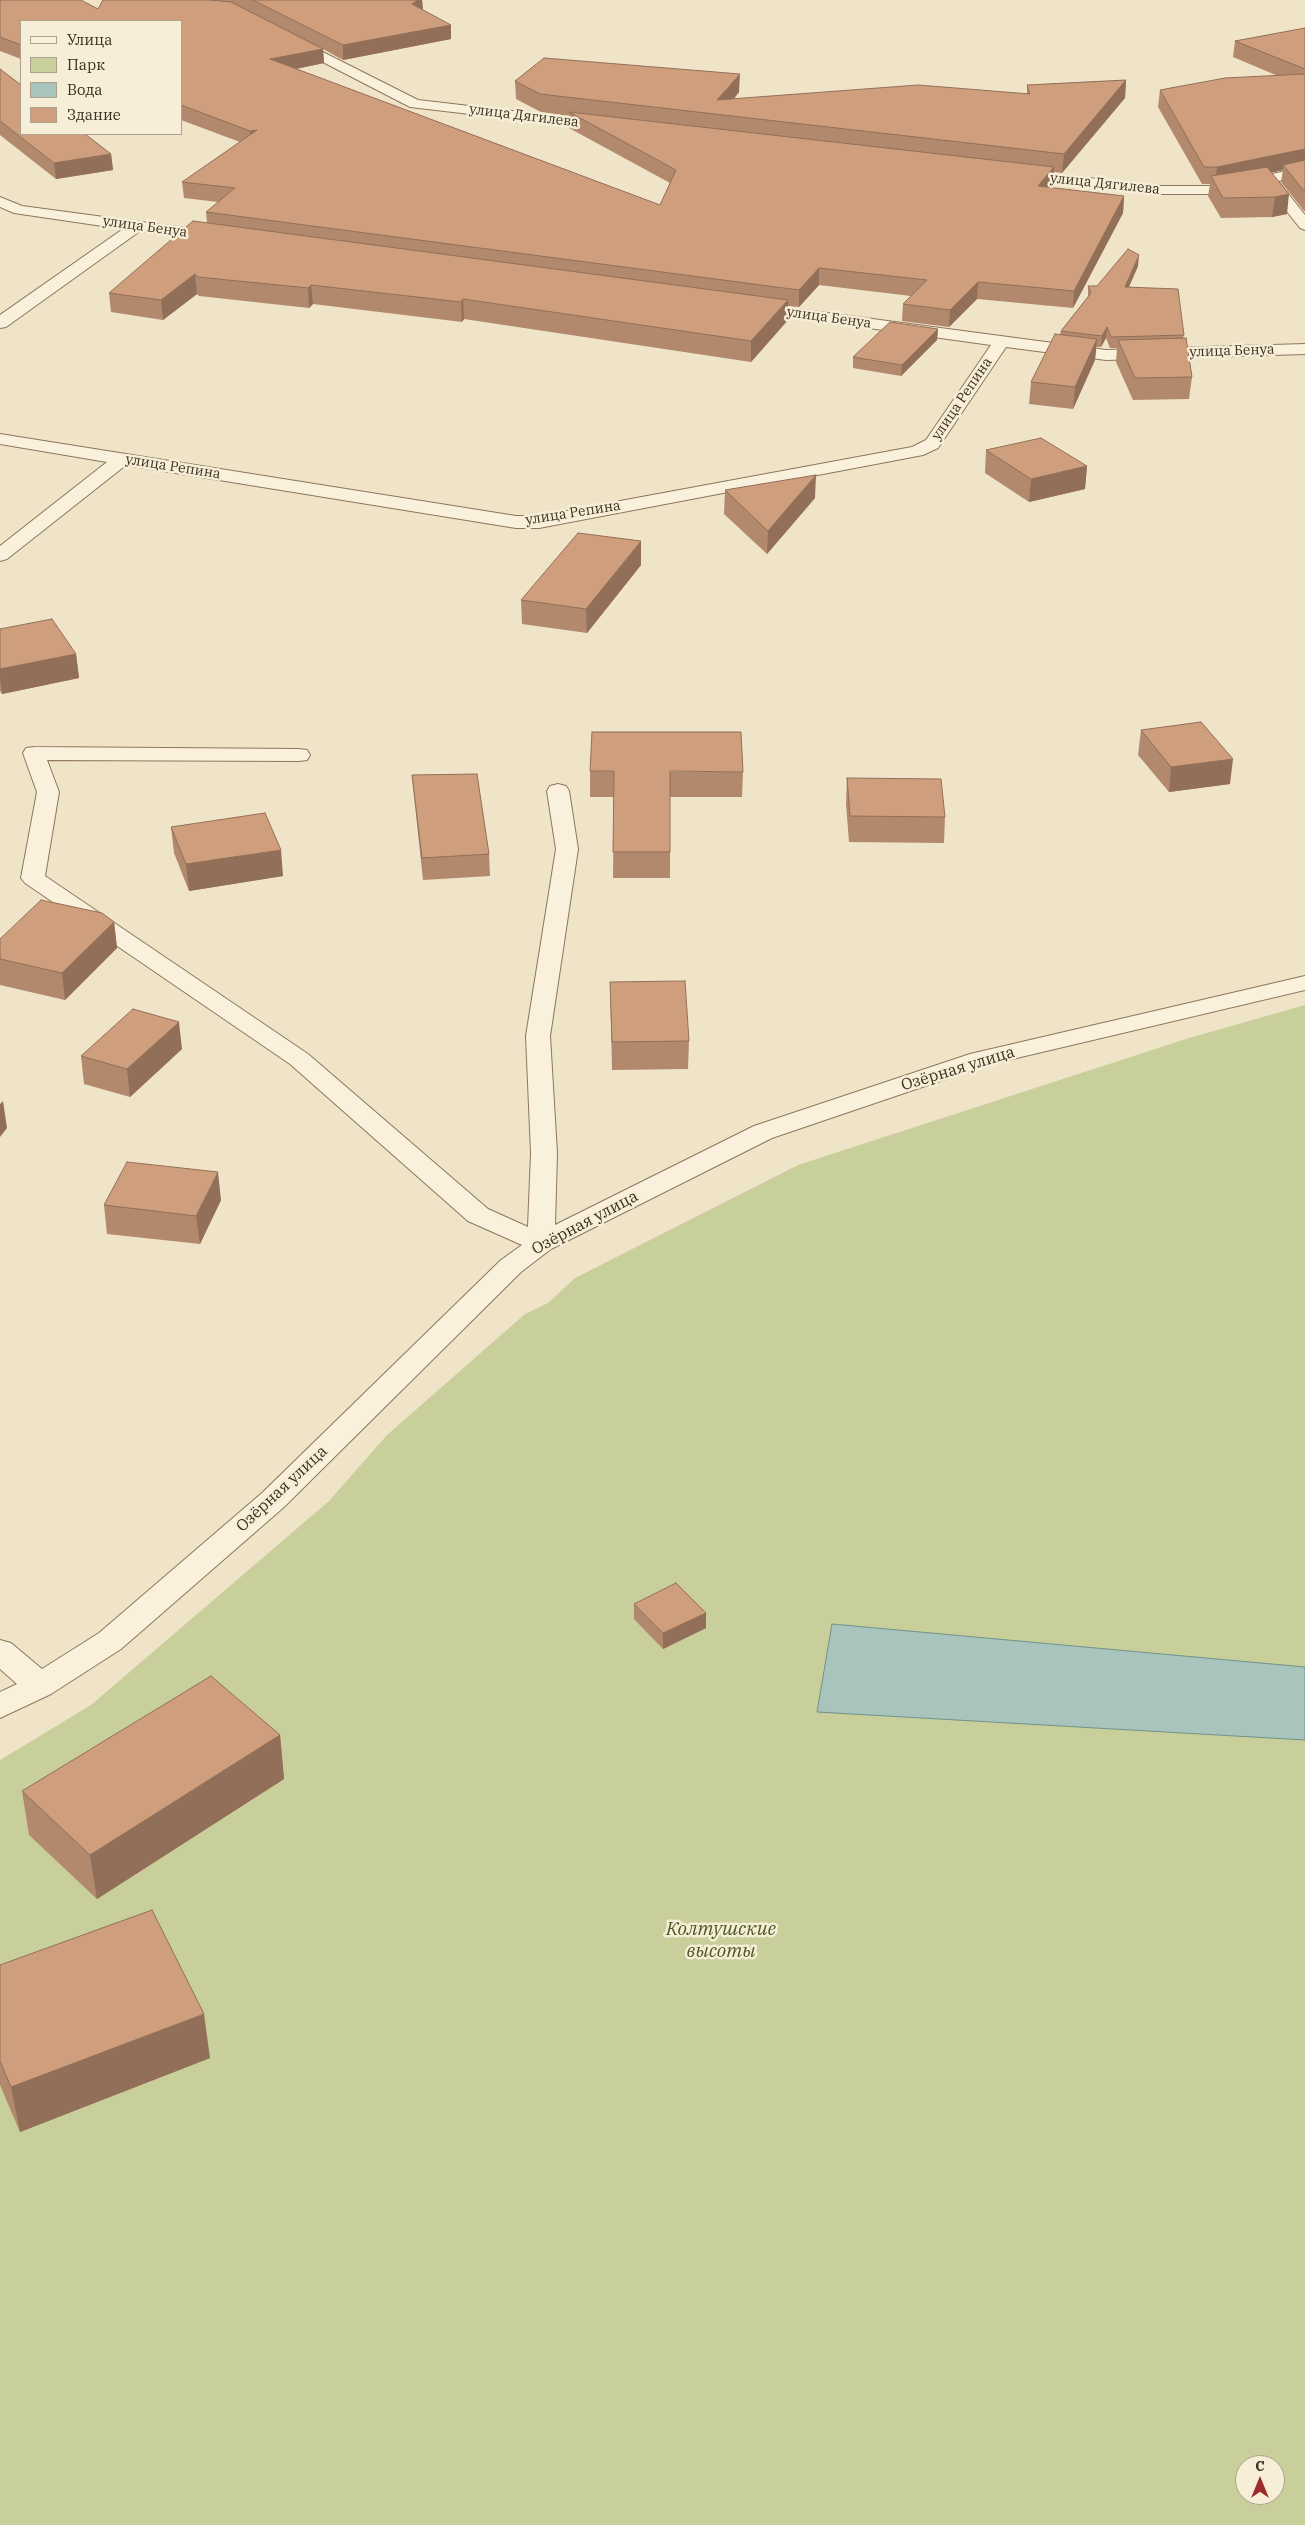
<!DOCTYPE html>
<html>
<head>
<meta charset="utf-8">
<style>
	body { margin:0 }
	#map { position:relative; width:1305px; height:2525px; overflow:hidden; background:#f0e4c8; font-family:"IBM Plex Serif",serif }
	canvas { display:block }
	.legend { position:absolute; left:20px; top:20px; width:162px; height:115px; box-sizing:border-box; background:#f7eed8; border:1px solid #ada18e; margin:0; padding:6px 9px; list-style:none; font-size:15px; color:#3d2e20 }
	.legend li { display:flex; align-items:center; gap:10px; height:25px }
	.legend b { width:25px; border:1px solid #ada18e }
	.north { position:absolute; left:1235px; top:2455px; width:50px; height:50px; box-sizing:border-box; background:#f7eed8; border:1px solid #ada18e; border-radius:50%; rotate:0deg; font-size:14px; font-weight:700; line-height:20px; text-align:center; color:#3d2e20 }
	.north::after { content:''; display:block; margin:auto; width:18px; height:22px; background:#9e2a2b; clip-path:polygon(50% 0,100% 100%,50% 72%,0 100%) }
</style>
</head>
<body>
<div id="map">
<canvas width="1305" height="2525"></canvas>
<ul class="legend">
<li><b style="height:6px;background:#faf1dc"></b>Улица</li>
<li><b style="height:14px;background:#c9cf9b"></b>Парк</li>
<li><b style="height:14px;background:#a9c4bc"></b>Вода</li>
<li><b style="height:14px;background:#cf9f7d"></b>Здание</li>
</ul>
<div class="north">С</div>
</div>
<script>
const context = document.querySelector('canvas').getContext('2d');
context.lineJoin = 'round';
function paint(path, color) {
  context.fillStyle = color;
  context.fill(path, 'evenodd');
}
function shape(rows) {
  const path = new Path2D();
  for (const r of rows) {
    path.moveTo(r[0], r[1]);
    for (let i = 2; i < r.length; i += 2) path.lineTo(r[i], r[i + 1]);
  }
  return path;
}
function strokePath(path, color, width, dash) {
  context.strokeStyle = color;
  context.lineWidth = width;
  context.lineCap = dash ? 'butt' : 'round';
  context.setLineDash(dash || []);
  context.stroke(path);
}
function write(font, color, halo, rows, align = 'center') {
  context.font = font + ' "IBM Plex Serif",serif';
  context.lineWidth = 5;
  context.setLineDash([]);
  context.textBaseline = 'middle';
  context.strokeStyle = halo;
  context.fillStyle = color;
  for (const [text, x, y, turn = 0] of rows) {
    context.save();
    context.translate(x, y);
    context.rotate((+turn || 0) * Math.PI / 180);
    context.textAlign = isNaN(turn) ? turn : align;
    if (halo) context.strokeText(text, 0, 0);
    context.fillText(text, 0, 0);
    context.restore();
  }
}
const green = shape([
	[1305,1005,1305,2525,0,2525,0,1760,91,1705,329,1501,387,1435,525,1314,548,1303,575,1278,798,1165,1189,1038],
	[1245,2465,1275,2465,1275,2495,1245,2495]
]);
const water = shape([
	[832,1624,1305,1667,1305,1740,817,1712,832,1624]
]);
const minor = shape([
	[289,35,418,100,607,122,614,126,607,130,410,107,284,42,282,39,289,35],
	[1305,167,1305,175,1278,181,1305,215,1305,230,1300,228,1265,184,1215,194,1161,194,1017,178,1010,174,1017,170,1161,186,1215,186,1305,167],
	[0,197,22,206,216,232,224,237,216,242,140,231,6,327,0,328,0,315,123,229,14,213,0,207,0,197],
	[752,303,1106,350,1305,344,1305,354,1106,360,1006,347,938,448,923,455,539,528,516,528,126,465,7,559,0,561,0,546,107,462,0,444,0,434,516,516,539,516,912,447,926,440,991,345,746,311,744,308,746,305,752,303],
	[34,747,299,749,307,750,310,755,307,760,299,761,47,760,59,792,45,876,308,1054,488,1209,528,1227,531,1153,526,1036,556,849,547,791,550,786,558,784,566,786,569,791,578,849,550,1036,557,1153,555,1225,754,1126,970,1054,1305,976,1305,990,987,1065,772,1138,551,1249,521,1272,284,1507,121,1649,51,1694,0,1718,0,1692,17,1684,0,1669,0,1640,11,1643,42,1669,99,1633,262,1493,501,1260,522,1245,468,1221,290,1064,25,883,21,878,37,792,23,753,26,748,34,747]
]);
const wall = shape([
	[0,0,98,9,103,0,422,0,423,10,451,39,343,60,323,49,324,63,296,69,660,205,670,183,569,128,569,116,541,112,516,99,515,81,739,92,734,99,1027,94,1027,85,1126,80,1125,98,1062,173,1054,172,1053,183,1050,188,1124,196,1123,213,1073,308,977,299,949,327,902,321,903,304,911,296,819,285,799,307,788,306,788,320,751,362,464,319,462,322,313,304,309,308,199,296,197,294,163,320,111,312,109,293,207,223,206,212,218,202,184,198,182,182,240,142,181,120,181,21,21,21,21,59,0,51],
	[1305,29,1305,211,1304,211,1281,182,1283,170,1271,173,1287,214,1272,217,1221,218,1208,196,1210,184,1202,184,1158,107,1160,90,1278,76,1233,57,1235,41],
	[0,69,111,154,113,170,56,179,0,135],
	[1138,266,1129,287,1184,335,1183,338,1192,377,1189,399,1133,400,1116,362,1117,348,1110,348,1106,338,1101,347,1096,347,1095,360,1073,409,1029,404,1031,382,1060,334,1061,331,1088,297,1088,286,1097,286],
	[938,329,937,340,901,376,853,368,853,357],
	[986,450,1087,466,1085,489,1029,502,985,473],
	[725,490,815,498,767,554,724,514],
	[641,565,587,633,522,624,521,600],
	[0,629,76,654,79,678,2,694,0,691],
	[1141,730,1230,784,1169,792,1138,755],
	[590,771,743,772,742,797,670,797,670,878,613,878,614,797,590,797],
	[412,775,489,854,490,876,423,880,414,796],
	[847,778,945,817,944,843,849,842,846,804],
	[171,827,283,876,189,891,174,853],
	[114,922,117,948,65,1000,0,985,0,939],
	[610,982,689,1041,688,1069,612,1070],
	[182,1049,130,1097,84,1084,81,1056],
	[221,1200,200,1244,107,1234,104,1205],
	[634,1604,706,1613,706,1628,663,1649,634,1619],
	[280,1735,284,1779,97,1899,29,1835,22,1791],
	[0,1965,210,2058,20,2132,0,2085]
]);
const shadedWall = shape([
	[418,0,422,0,423,11,412,4],
	[451,25,451,39,343,60,343,45],
	[323,49,324,63,271,74,270,59],
	[740,74,739,92,720,115,717,100],
	[1126,80,1125,98,1062,173,1064,154],
	[257,130,251,147,250,131],
	[1305,149,1305,166,1283,165,1283,170,1215,184,1217,167],
	[111,154,113,170,56,179,54,163],
	[1054,167,1053,183,1037,202,1038,186],
	[1289,194,1287,214,1272,217,1275,197],
	[1124,196,1123,213,1073,308,1074,291],
	[1139,255,1138,266,1124,298,1125,287],
	[819,268,819,285,799,307,799,290],
	[195,274,197,294,163,320,161,300],
	[978,282,977,299,949,327,950,310],
	[311,285,313,304,309,308,308,288],
	[463,299,464,319,462,322,461,302],
	[788,300,788,320,751,362,751,341],
	[1107,327,1106,338,1101,347,1102,336],
	[938,329,937,340,901,376,902,365],
	[1097,339,1095,360,1073,409,1075,387],
	[1087,466,1085,489,1029,502,1031,479],
	[816,475,815,498,767,554,768,531],
	[641,541,641,565,587,633,586,609],
	[76,654,79,678,2,694,0,678,0,669],
	[1233,759,1230,784,1169,792,1171,767],
	[281,850,283,876,189,891,186,864],
	[114,922,117,948,65,1000,62,973],
	[179,1022,182,1049,130,1097,127,1069],
	[3,1101,7,1128,0,1137,0,1104],
	[218,1172,221,1200,200,1244,196,1216],
	[706,1613,706,1628,663,1649,663,1633],
	[280,1735,284,1779,97,1899,90,1855],
	[204,2014,210,2058,20,2132,11,2087]
]);
const building = shape([
	[0,0,81,0,98,9,103,0,209,0,231,2,323,49,270,59,660,205,676,170,569,112,1054,167,1038,186,1124,196,1074,291,978,282,950,310,903,304,927,280,819,268,799,290,206,212,235,188,182,182,257,130,250,131,181,105,181,21,21,21,21,45,0,37,0,0],
	[253,0,418,0,412,4,451,25,343,45,253,0],
	[1305,28,1305,69,1235,41,1305,28],
	[544,58,740,74,717,100,918,85,1030,94,1027,85,1126,80,1064,154,540,94,515,81,544,58],
	[0,69,21,85,21,134,85,134,111,154,54,163,0,121,0,69],
	[1305,74,1305,149,1217,167,1204,167,1160,90,1225,78,1305,74],
	[1305,160,1305,192,1283,165,1305,160],
	[1267,167,1289,194,1275,197,1223,198,1211,176,1267,167],
	[193,221,788,300,751,341,463,299,461,302,311,285,308,288,198,277,195,274,161,300,109,293,193,221],
	[1128,249,1139,255,1125,287,1178,289,1184,335,1111,337,1107,327,1102,336,1061,331,1091,293,1088,286,1097,286,1128,249],
	[890,322,938,329,902,365,853,357,890,322],
	[1055,334,1097,339,1075,387,1031,382,1055,334],
	[1186,338,1192,377,1135,378,1118,340,1186,338],
	[1041,438,1087,466,1031,479,986,450,1041,438],
	[816,475,768,531,725,490,816,475],
	[578,533,641,541,586,609,521,600,578,533],
	[52,619,76,654,0,669,0,629,52,619],
	[1201,722,1233,759,1171,767,1141,730,1201,722],
	[592,732,741,732,743,772,670,771,670,852,613,852,614,771,590,771,592,732],
	[477,774,489,854,422,858,412,775,477,774],
	[847,778,941,779,945,817,850,816,847,778],
	[265,813,281,850,186,864,171,827,265,813],
	[41,900,102,913,114,922,62,973,0,959,0,939,41,900],
	[685,981,689,1041,612,1042,610,982,685,981],
	[133,1009,179,1022,127,1069,81,1056,133,1009],
	[127,1162,218,1172,196,1216,104,1205,127,1162],
	[676,1583,706,1613,663,1633,634,1604,676,1583],
	[211,1676,280,1735,90,1855,22,1791,211,1676],
	[152,1910,204,2014,11,2087,0,2061,0,1965,152,1910]
]);
const farStreetnames = [
	["улица Дягилева",524,116,7],
	["улица Дягилева",1105,184,6],
	["улица Бенуа",145,227,8],
	["улица Бенуа",829,318,8],
	["улица Бенуа",1232,351,-2],
	["улица Репина",962,399,-56],
	["улица Репина",173,467,9],
	["улица Репина",573,513,-9]
];
const streetNames = [
	["Озёрная улица",958,1069,-17],
	["Озёрная улица",585,1223,-28],
	["Озёрная улица",282,1489,-43]
];
const nearParknames = [
	["Колтушские",721,1930],
	["высоты",721,1952]
];
paint(green, '#c9cf9b');
paint(water, '#a9c4bc');
strokePath(water, '#6f938a', 1);
strokePath(minor, '#8d765c', 2);
paint(minor, '#faf1dc');
paint(wall, '#b2896c');
paint(shadedWall, '#916f58');
paint(building, '#cf9f7d');
strokePath(building, '#916f58', 1);
write('14px', '#3d2e20', '#f7eed8', farStreetnames);
write('16px', '#3d2e20', '#f7eed8', streetNames);
write('italic 19px', '#4d5a26', '#f7eed8', nearParknames);
</script>
</body>
</html>
